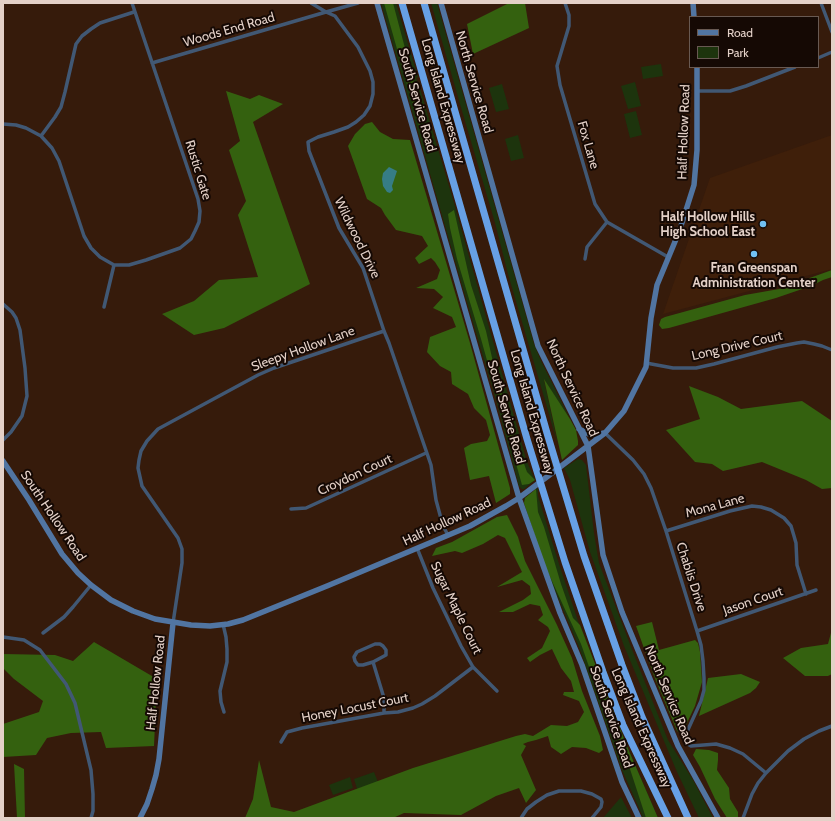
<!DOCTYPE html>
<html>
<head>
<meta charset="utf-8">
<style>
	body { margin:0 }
	#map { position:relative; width:835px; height:821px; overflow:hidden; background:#361b0b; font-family:Cabin,sans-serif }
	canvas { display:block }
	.frame { position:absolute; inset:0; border:4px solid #e4d1c8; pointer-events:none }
	.legend { position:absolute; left:689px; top:16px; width:130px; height:52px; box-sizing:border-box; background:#150904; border:1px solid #685952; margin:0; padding:5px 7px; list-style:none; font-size:12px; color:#e4d1c8 }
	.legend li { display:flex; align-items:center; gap:8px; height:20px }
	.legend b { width:20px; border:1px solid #685952 }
</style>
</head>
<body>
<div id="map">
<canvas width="835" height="821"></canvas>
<div class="frame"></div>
<ul class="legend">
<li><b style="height:5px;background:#5175a2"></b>Road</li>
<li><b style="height:11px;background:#1d340d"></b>Park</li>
</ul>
</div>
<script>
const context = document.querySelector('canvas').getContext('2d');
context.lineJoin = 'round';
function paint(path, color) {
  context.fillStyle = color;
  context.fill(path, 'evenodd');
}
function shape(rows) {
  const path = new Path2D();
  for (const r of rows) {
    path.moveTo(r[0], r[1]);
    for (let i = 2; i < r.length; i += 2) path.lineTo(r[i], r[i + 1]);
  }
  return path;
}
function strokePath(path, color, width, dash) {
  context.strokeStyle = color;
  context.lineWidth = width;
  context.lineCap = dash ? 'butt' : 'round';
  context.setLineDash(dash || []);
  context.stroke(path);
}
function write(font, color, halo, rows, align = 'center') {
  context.font = font + ' Cabin,sans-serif';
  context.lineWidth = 4;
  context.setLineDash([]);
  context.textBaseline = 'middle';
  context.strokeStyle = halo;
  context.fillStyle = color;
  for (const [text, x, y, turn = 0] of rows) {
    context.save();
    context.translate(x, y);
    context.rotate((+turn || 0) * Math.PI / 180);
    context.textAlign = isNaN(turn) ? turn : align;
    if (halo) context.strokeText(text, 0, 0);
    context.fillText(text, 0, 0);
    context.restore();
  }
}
const built = shape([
	[832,135,832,269,663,314,710,178]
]);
const green = shape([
	[381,3,396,3,418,77,416,78,419,85,452,196,527,462,535,480,524,489,522,489,519,486,496,400,464,292],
	[431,3,437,3,534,344,541,361,570,419,544,380,558,445,508,274,495,223,462,111],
	[661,64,663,76,643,79,641,67],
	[635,82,641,106,628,109,621,86],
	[502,84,509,109,496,112,489,88],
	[636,111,642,135,630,138,624,114],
	[518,135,524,158,511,161,505,139],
	[578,459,582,460,586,465,594,533,599,563,631,647,668,740,693,780,713,818,699,818,677,772,624,646,590,552,570,480,564,468],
	[538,488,538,496,559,564,578,621,626,744,658,818,643,818,639,808,622,770,579,647,544,565,524,503,525,498],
	[374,772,378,782,357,789,354,779],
	[350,777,353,788,333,795,329,785],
	[621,797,632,818,603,818]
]);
const forest = shape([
	[384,3,393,3,414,82,417,108,426,150,408,88],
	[509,3,525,3,529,28,473,54,467,24],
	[226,91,250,99,259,95,283,104,253,122,310,284,224,328,194,335,162,314,194,301,219,280,258,277,238,215,246,201,229,150,240,141],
	[372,122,380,132,393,139,410,140,470,343,510,488,510,494,496,503,489,476,470,480,464,448,471,444,487,441,490,435,486,420,474,408,468,394,452,384,451,372,440,366,427,352,430,337,456,327,452,317,433,308,443,297,434,289,416,288,437,279,440,270,435,262,431,258,419,264,415,258,428,246,422,236,396,230,385,215,381,208,367,199,348,146,355,134,365,124],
	[454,210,471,285,486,331,495,371,514,436,527,472,535,480,529,484,522,485,481,339,457,259,450,228,448,214],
	[832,270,832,277,823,280,811,286,776,298,669,328,662,329,659,325,661,319,665,317,745,295,779,289],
	[544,379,570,419,576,430,578,441,578,445,562,460],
	[689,386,718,397,741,409,802,401,832,421,832,488,822,489,806,480,762,462,723,471,712,464,695,462,666,430,700,419],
	[536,489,538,512,544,527,561,584,573,618,580,625,626,744,658,818,646,818,629,766,612,724,600,688,594,681,581,644,545,566,524,503,525,498],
	[507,515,518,537,525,561,557,625,572,658,582,691,600,736,603,750,599,753,586,748,572,747,561,754,551,747,548,736,536,740,528,742,523,744,526,746,521,755,536,790,526,803,519,788,496,796,461,815,404,813,393,818,245,818,253,799,259,760,271,807,294,812,413,768,516,736,525,734,533,736,551,725,567,726,578,722,584,712,579,701,563,695,564,692,574,692,571,681,561,668,552,649,540,655,530,662,527,658,542,648,550,631,548,627,538,620,543,615,540,606,530,604,513,612,499,612,523,600,531,594,530,586,522,580,497,587,522,572,505,538,498,535,483,544,462,553,455,551,432,556,436,548,452,542,497,517],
	[652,622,659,650,695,640,698,643,700,652,702,682,695,706,685,727,680,733,677,731,654,676,636,626],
	[832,629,832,674,828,676,805,676,783,658,801,648,828,644],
	[94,642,157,679,154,746,106,748,101,732,71,733,47,738,36,755,3,757,3,724,39,712,43,701,14,679,3,668,3,654,55,655,73,661],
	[741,674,760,682,756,688,750,693,699,716,708,678],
	[696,749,709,750,718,753,718,760,717,770,729,788,730,799,738,812,738,818,727,818,715,799,700,767,693,755],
	[14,764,24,769,25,818,17,818]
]);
const water = shape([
	[389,167,397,171,392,186,393,190,390,193,387,192,383,186,382,179,383,173]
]);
const street = shape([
	[311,3,326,12,335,16,358,47,370,71,373,82,373,94,370,106,364,115,356,122,348,127,334,132,318,137,308,142,309,151,339,228,363,268,384,331,389,343,431,465,436,500,443,526,448,535],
	[565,3,569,15,569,26,557,66,560,85,595,204,607,222,668,257],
	[821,3,832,32],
	[818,58,832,52],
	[152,63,326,12,358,3],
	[697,91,730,91,746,86,795,67],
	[3,124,16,125,26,128,41,136,52,148,59,161,84,236,91,248,100,257,114,265,129,265,146,260,180,248,191,239,195,231,199,222,200,211,198,199,132,3],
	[41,136,55,117,61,107,65,92,76,44,82,36,91,29,100,23,134,12],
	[585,259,587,247,607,222],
	[3,304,12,312,16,318,20,330,25,368,27,396,22,416,11,432,3,440],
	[104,307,114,265],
	[646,363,673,368,696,368,714,364,777,347,797,343,804,342,814,344,822,346,832,350],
	[605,433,633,460,644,474,651,488,666,531,697,631,701,645,703,661,704,678,704,690,701,701,686,734,685,739,686,743,691,746,716,744,730,748,743,754,766,773],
	[291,509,306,508,426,453],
	[666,531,730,511,752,506,761,507,771,510,784,518,791,526,794,536,796,543,797,565,806,594],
	[417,548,433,588,461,646,473,667,497,691],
	[173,623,182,563,182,549,178,538,142,486,138,468,139,460,141,451,147,441,158,429,258,375,274,368,384,331],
	[223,624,226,637,227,649,227,662,220,691,221,702,224,712],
	[697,631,816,590],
	[43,633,64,617,73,607,91,585],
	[3,637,24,640,40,650,66,684,75,703,91,770,93,794,93,811,91,818],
	[373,662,363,665,358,665,355,661,354,657,357,652,375,644,380,644,383,646,386,650,386,655,373,662,384,698,384,713],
	[281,742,287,732,302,728,384,713,398,712,413,708,422,704,435,696,473,667],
	[521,818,527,809,536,802,547,795,559,791,581,791,592,794,601,799,602,802,601,807,592,818],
	[743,818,752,794,758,783,766,773,788,751,804,739,819,731,832,726]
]);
const secondary = shape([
	[377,3,519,498,560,613,582,665,622,782,639,818],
	[441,3,538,346,588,446,603,555,622,612,678,746,718,818],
	[693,3,694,17],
	[579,429,591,435,597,435,603,433],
	[3,461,29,500,62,554,78,573,91,585,111,600,133,611,155,619,191,625,210,626,228,624,243,620,327,586,470,526,506,506,519,498,605,433,624,411,646,367,651,318,657,285,679,232,694,185,697,150,697,67],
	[140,818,147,804,152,789,156,775,159,759,173,623]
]);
const highway = shape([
	[402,3,527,439,565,562,603,672,623,725,668,818],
	[424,3,547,433,584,556,622,665,642,717,688,818]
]);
const markers = [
	[763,224,4,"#71c1f4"],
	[754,254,4,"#71c1f4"]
];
const streetNames = [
	["Woods End Road",229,30,-16],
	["North Service Road",474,82,74],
	["South Service Road",417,100,74],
	["Long Island Expressway",443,101,74],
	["Half Hollow Road",684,132,-88],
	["Fox Lane",588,145,74],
	["Rustic Gate",198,170,73],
	["Wildwood Drive",357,238,64],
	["Long Drive Court",737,346,-13],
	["Sleepy Hollow Lane",303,349,-20],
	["North Service Road",572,388,65],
	["South Service Road",506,412,74],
	["Long Island Expressway",532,412,74],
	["Croydon Court",355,475,-25],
	["Mona Lane",715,506,-15],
	["South Hollow Road",53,516,56],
	["Half Hollow Road",447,522,-25],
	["Chablis Drive",691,577,72],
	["Jason Court",753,601,-19],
	["Sugar Maple Court",456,608,64],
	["Half Hollow Road",156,683,-84],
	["North Service Road",669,695,67],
	["Honey Locust Court",355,708,-11],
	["South Service Road",611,717,71],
	["Long Island Expressway",641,728,66]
];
const poiNames = [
	["Half Hollow Hills",755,217],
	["High School East",755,232],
	["Fran Greenspan",754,268,"center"],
	["Administration Center",754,283,"center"]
];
paint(built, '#3f1f0a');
paint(green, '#1d340d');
paint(forest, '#34610f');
paint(water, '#367d85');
strokePath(street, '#415874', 3.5);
strokePath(secondary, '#5175a2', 5.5);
strokePath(highway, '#67a0e5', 7);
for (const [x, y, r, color] of markers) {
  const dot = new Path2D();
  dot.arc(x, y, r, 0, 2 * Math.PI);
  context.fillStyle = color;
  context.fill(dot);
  strokePath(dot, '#150904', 1.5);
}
write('13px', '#e4d1c8', '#150904', streetNames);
write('bold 13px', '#e4d1c8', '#150904', poiNames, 'right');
</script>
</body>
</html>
